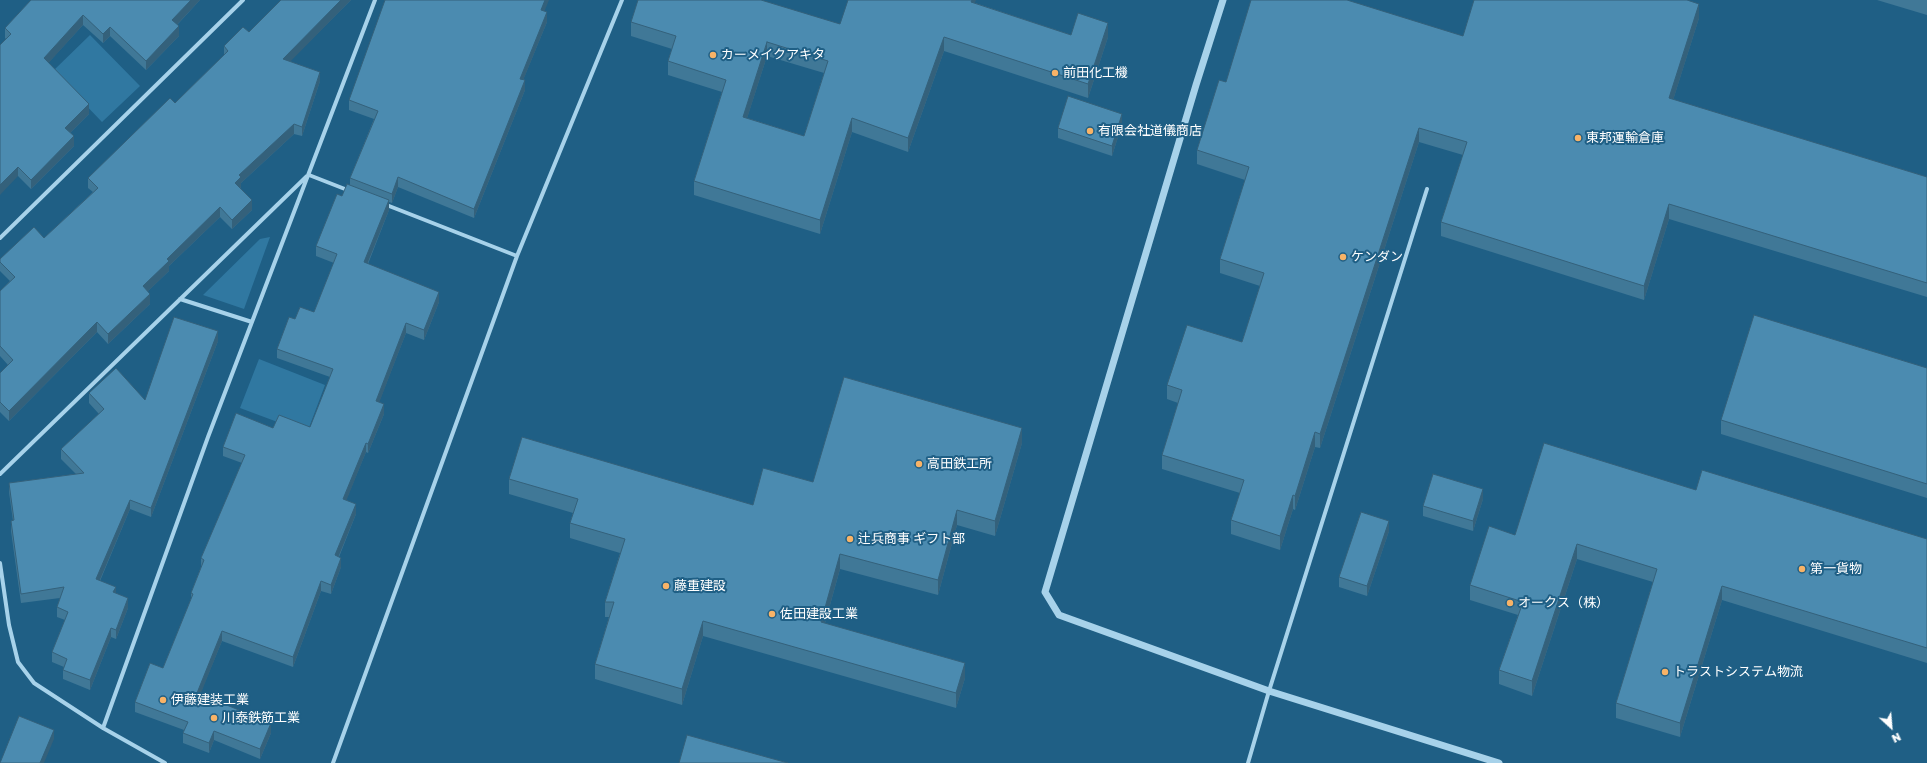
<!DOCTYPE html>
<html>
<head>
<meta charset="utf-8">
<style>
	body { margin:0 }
	#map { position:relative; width:1927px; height:763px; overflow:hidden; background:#1f5f85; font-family:"Golos Text",sans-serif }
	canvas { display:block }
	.north { position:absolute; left:1871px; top:707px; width:40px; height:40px; -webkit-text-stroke:3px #1f5f85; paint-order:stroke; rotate:154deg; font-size:11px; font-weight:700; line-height:16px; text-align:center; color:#fff }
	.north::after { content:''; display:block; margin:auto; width:14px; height:18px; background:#fff; clip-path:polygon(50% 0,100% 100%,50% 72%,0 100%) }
</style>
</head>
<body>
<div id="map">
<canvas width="1927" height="763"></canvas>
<div class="north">N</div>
</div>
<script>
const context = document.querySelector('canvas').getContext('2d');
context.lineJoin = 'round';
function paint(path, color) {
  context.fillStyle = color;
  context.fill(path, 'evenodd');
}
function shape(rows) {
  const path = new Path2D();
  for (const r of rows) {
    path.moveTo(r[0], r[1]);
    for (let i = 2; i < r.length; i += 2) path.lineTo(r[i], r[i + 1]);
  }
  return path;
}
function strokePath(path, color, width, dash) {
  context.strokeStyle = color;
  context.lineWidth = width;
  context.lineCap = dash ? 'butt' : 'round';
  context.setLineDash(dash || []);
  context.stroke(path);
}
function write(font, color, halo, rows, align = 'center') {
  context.font = font + ' "Golos Text","Noto Sans JP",sans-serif';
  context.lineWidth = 4;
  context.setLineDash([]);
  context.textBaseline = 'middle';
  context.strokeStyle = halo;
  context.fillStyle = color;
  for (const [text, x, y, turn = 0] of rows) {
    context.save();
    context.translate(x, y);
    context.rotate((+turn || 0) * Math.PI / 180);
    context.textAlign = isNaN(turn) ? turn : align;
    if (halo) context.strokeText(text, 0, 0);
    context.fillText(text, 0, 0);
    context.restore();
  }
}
const green = shape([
	[90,35,140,86,102,122,53,71],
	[270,237,244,309,203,295,260,239],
	[259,359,325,385,307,433,240,408]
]);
const minor = shape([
	[309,175,350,191],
	[384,204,517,256],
	[0,238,243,0],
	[180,299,252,322],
	[0,474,307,176],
	[0,563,9,625,18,662,34,683,103,728,165,763],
	[103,728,208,437,375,0],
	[333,763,517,256,622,0],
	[1248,763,1269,691,1427,189]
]);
const tertiary = shape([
	[1223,0,1196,85,1045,592,1059,615,1269,691,1499,763]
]);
const wall = shape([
	[31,0,200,0,177,25,179,36,146,70,110,36,103,43,83,25,48,63,89,114,70,133,74,146,31,189,18,176,6,39,5,38,5,28],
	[281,0,351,0,290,61,320,81,302,136,294,134,241,183,241,187,240,188,252,210,232,229,220,217,169,266,169,271,148,291,150,304,108,344,97,332,9,421,0,412,0,373,8,365,0,356,0,291,10,281,0,271,0,259,44,238,93,192,88,188,88,178,175,103,224,55,224,46,249,32],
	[1877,0,1927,0,1927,15],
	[975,3,1071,35,1108,37,1088,98,944,51,908,152,852,132,820,234,694,195,694,181,722,92,668,75,668,61,672,49,631,36,631,22,840,24],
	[767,56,824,73,804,136,747,118],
	[545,12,547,22,523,80,525,90,474,218,398,187,392,203,389,202,389,210,368,264,439,302,424,340,406,333,379,402,384,414,368,453,366,452,346,500,356,514,339,557,341,567,331,594,321,591,293,667,222,641,200,694,271,733,260,759,214,740,209,753,183,743,183,733,184,730,135,712,135,702,163,668,191,599,191,593,201,567,201,558,242,463,223,456,223,447,273,428,310,427,330,377,277,358,277,349,295,319,314,312,334,263,316,256,316,246,342,196,350,185,350,178,374,119,349,110,349,100],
	[1699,18,1673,100,1927,177,1927,297,1669,219,1644,300,1441,236,1441,222,1463,155,1419,142,1320,448,1315,447,1295,510,1293,509,1280,550,1231,534,1231,520,1240,493,1162,469,1162,455,1178,403,1167,399,1167,385,1242,342,1260,286,1220,273,1220,259,1245,180,1197,164,1197,150,1226,82,1463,36],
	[1122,124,1112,156,1058,138,1058,128],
	[218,341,151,517,130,509,100,581,116,593,128,608,116,639,111,637,90,690,63,679,63,670,64,667,52,662,52,652,65,620,57,617,57,607,60,598,21,603,11,531,11,521,13,521,9,492,9,483,76,474,61,459,61,449,99,414,89,403,89,393,145,400],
	[1927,368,1927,498,1721,434,1721,420],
	[1022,443,995,536,957,525,938,595,840,569,825,623,965,678,956,708,703,636,682,705,595,679,595,664,609,617,605,617,605,602,620,553,570,538,570,523,573,513,509,494,509,479,753,505,813,482],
	[1696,490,1927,539,1927,663,1722,600,1680,737,1616,718,1616,703,1653,582,1577,559,1532,696,1499,684,1499,670,1518,615,1470,600,1470,585,1515,535],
	[1483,499,1473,531,1423,516,1423,506],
	[1389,531,1367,596,1339,587,1339,577]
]);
const shadedWall = shape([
	[191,0,200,0,172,30,172,20],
	[341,0,351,0,283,69,283,59],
	[545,0,549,0,541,20,541,10],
	[972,0,976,0,971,16,971,2],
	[1699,4,1699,18,1669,113,1669,98],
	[547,12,547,22,520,88,520,79],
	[83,15,83,25,44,68,44,58],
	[1108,23,1108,37,1088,98,1088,84],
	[179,26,179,36,146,70,146,61],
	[110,27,110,36,103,43,103,34],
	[944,37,944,51,908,152,908,138],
	[767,42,767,56,743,131,743,117],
	[320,72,320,81,302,136,302,127],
	[525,80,525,90,474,218,474,209],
	[89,104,89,114,65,138,65,128],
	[1122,114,1122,124,1112,156,1112,146],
	[852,118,852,132,820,234,820,220],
	[294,124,294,134,241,183,241,187,235,193,235,183,239,175],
	[1419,128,1419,142,1320,448,1320,434],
	[74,136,74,146,31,189,31,180],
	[18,167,18,176,0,195,0,185],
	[398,177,398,187,392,203,392,194],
	[252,200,252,210,232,229,232,220],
	[389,200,389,210,364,272,364,262],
	[1669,204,1669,219,1644,300,1644,286],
	[220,207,220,217,169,266,169,271,143,296,143,286,167,259],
	[439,292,439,302,424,340,424,330],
	[150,294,150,304,108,344,108,334],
	[97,322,97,332,9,421,9,411],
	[406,323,406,333,376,411,376,401],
	[218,331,218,341,151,517,151,508],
	[384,404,384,414,368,453,368,444],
	[1022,428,1022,443,995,536,995,521],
	[1315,432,1315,447,1295,510,1295,496],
	[366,443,366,452,343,509,343,499],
	[1483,489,1483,499,1473,531,1473,521],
	[1293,495,1293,509,1280,550,1280,536],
	[130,500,130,509,96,589,96,579],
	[356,504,356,514,335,565,335,555],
	[957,510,957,525,938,595,938,580],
	[1389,521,1389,531,1367,596,1367,586],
	[1577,544,1577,559,1532,696,1532,681],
	[840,554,840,569,821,637,821,622],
	[341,558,341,567,331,594,331,585],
	[321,581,321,591,293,667,293,657],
	[1722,586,1722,600,1680,737,1680,723],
	[116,587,116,597,113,592],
	[128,598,128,608,116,639,116,630],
	[703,621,703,636,682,705,682,689],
	[111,628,111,637,90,690,90,680],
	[222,631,222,641,197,703,197,693],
	[965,663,965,678,956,708,956,693],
	[271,723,271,733,260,759,260,749],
	[54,730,54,739,44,763,40,763],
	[214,731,214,740,209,753,209,743]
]);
const building = shape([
	[31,0,191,0,172,20,179,26,146,61,110,27,103,34,83,15,44,58,89,104,65,128,74,136,31,180,18,167,0,185,0,45,11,34,5,28,31,0],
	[281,0,341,0,283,59,320,72,302,127,294,124,239,175,241,177,235,183,252,200,232,220,220,207,167,259,169,261,143,286,150,294,108,334,97,322,9,411,0,402,0,373,13,360,0,346,0,291,15,277,0,262,0,259,34,227,44,238,98,188,88,178,170,98,175,103,228,51,224,46,243,27,249,32,281,0],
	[385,0,545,0,541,10,547,12,520,79,525,80,474,209,398,177,392,194,350,178,378,111,349,100,385,0],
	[638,0,761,0,840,24,848,0,972,0,971,2,1071,35,1078,13,1108,23,1088,84,944,37,908,138,852,118,820,220,694,181,726,80,668,61,676,36,631,22,638,0],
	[767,42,828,61,804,136,743,117,767,42],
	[1251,0,1347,0,1463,36,1474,0,1687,0,1699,4,1669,98,1927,177,1927,283,1669,204,1644,286,1441,222,1467,142,1419,128,1320,434,1315,432,1295,496,1293,495,1280,536,1231,520,1244,480,1162,455,1182,390,1167,385,1187,325,1242,342,1264,273,1220,259,1249,167,1197,150,1219,80,1226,82,1251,0],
	[1068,96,1122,114,1112,146,1058,128,1068,96],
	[347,184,389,200,364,262,439,292,424,330,406,323,376,401,384,404,368,444,366,443,343,499,356,504,335,555,341,558,331,585,321,581,293,657,222,631,197,693,271,723,260,749,214,731,209,743,183,733,188,722,135,702,150,663,163,668,193,594,191,593,204,560,201,558,245,455,223,447,236,413,273,428,279,415,310,427,333,369,277,349,289,317,295,319,300,307,314,312,337,254,316,246,337,194,342,196,347,184],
	[1754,315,1927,368,1927,484,1721,420,1754,315],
	[174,317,218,331,151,508,130,500,96,579,116,587,113,592,128,598,116,630,111,628,90,680,63,670,67,659,52,652,68,612,57,607,64,587,21,594,11,521,14,520,9,483,84,473,61,449,104,409,89,393,116,368,145,400,174,317],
	[844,377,1022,428,995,521,957,510,938,580,840,554,821,622,965,663,956,693,703,621,682,689,595,664,614,602,605,602,625,539,570,523,578,499,509,479,522,437,753,505,763,468,813,482,844,377],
	[1544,443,1696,490,1702,470,1927,539,1927,648,1722,586,1680,723,1616,703,1657,569,1577,544,1532,681,1499,670,1523,602,1470,585,1489,526,1515,535,1544,443],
	[1433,474,1483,489,1473,521,1423,506,1433,474],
	[1361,512,1389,521,1367,586,1339,577,1361,512],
	[19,716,54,730,40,763,0,763,19,716],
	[687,735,788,763,679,763,687,735]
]);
const markers = [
	[713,55,4,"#f8b367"],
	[1055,73,4,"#f8b367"],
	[1090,131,4,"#f8b367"],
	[1578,138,4,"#f8b367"],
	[1343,257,4,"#f8b367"],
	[919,464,4,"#f8b367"],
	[850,539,4,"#f8b367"],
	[1802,569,4,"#f8b367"],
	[666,586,4,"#f8b367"],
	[1510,603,4,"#f8b367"],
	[772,614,4,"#f8b367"],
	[1665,672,4,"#f8b367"],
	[163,700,4,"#f8b367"],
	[214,718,4,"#f8b367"]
];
const poiNames = [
	["カーメイクアキタ",721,55],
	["前田化工機",1063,73],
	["有限会社道儀商店",1098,131],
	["東邦運輸倉庫",1586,138],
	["ケンダン",1351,257],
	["高田鉄工所",927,464],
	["辻兵商事 ギフト部",858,539],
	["第一貨物",1810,569],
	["藤重建設",674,586],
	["オークス（株）",1518,603],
	["佐田建設工業",780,614],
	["トラストシステム物流",1673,672],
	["伊藤建装工業",171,700],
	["川泰鉄筋工業",222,718]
];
paint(green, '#3078a1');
strokePath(minor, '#a7d2ea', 4);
strokePath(tertiary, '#a7d2ea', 7);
paint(wall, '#407897');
paint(shadedWall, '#34617b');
paint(building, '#4b8bb0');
strokePath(building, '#34617b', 1);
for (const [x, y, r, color] of markers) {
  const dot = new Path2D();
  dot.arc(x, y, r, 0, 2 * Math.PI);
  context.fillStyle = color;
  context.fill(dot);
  strokePath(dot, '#1f5f85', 1.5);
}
write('13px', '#fff', '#1f5f85', poiNames, 'left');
</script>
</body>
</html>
